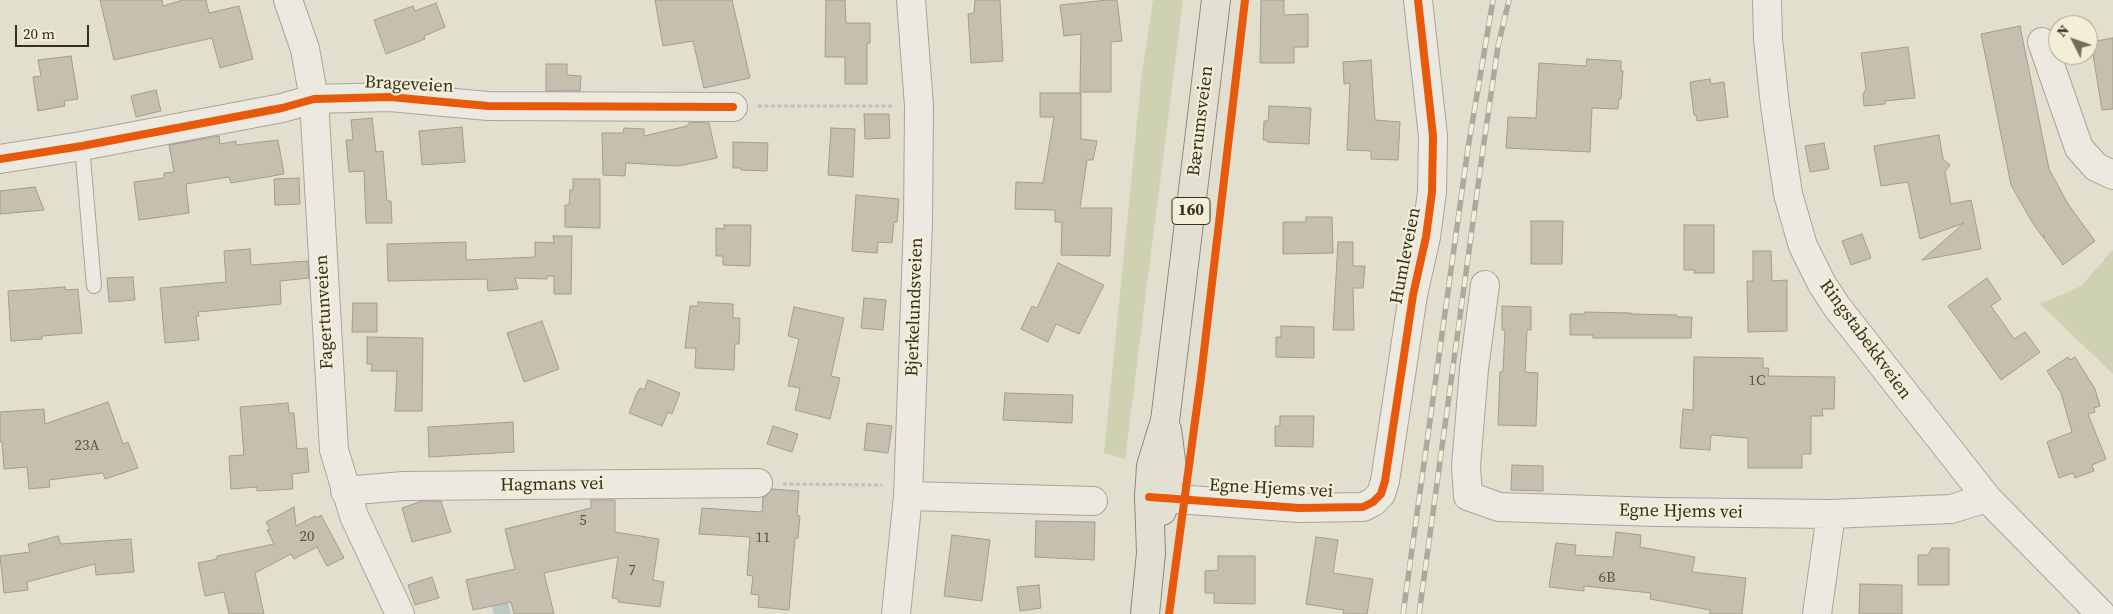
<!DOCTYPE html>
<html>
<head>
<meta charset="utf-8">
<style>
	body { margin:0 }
	#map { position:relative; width:2113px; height:614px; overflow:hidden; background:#e3dfcf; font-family:"Source Serif 4",serif }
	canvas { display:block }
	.north { position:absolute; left:2048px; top:15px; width:50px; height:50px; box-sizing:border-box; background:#f3eed6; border:1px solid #a8a18d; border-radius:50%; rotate:311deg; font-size:14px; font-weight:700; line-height:20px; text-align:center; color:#372e20 }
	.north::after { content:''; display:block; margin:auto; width:18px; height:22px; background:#736c5d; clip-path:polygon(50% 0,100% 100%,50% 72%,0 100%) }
	.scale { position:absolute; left:15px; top:25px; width:74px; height:22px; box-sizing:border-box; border:2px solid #372e20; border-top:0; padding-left:6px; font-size:15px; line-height:18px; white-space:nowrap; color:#372e20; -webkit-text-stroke:4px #f3eed6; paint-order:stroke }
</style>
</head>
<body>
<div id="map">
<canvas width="2113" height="614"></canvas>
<div class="north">N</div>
<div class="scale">20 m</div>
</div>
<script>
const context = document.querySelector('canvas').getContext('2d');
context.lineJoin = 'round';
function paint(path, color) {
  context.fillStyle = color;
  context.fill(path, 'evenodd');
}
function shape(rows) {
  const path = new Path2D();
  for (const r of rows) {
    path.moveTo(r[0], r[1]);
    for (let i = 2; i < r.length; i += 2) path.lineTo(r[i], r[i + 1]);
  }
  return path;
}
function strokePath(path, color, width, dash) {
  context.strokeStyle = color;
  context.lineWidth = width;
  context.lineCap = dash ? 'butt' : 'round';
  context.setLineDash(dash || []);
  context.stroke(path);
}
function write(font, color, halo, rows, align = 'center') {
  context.font = font + ' "Source Serif 4",serif';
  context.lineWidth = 4.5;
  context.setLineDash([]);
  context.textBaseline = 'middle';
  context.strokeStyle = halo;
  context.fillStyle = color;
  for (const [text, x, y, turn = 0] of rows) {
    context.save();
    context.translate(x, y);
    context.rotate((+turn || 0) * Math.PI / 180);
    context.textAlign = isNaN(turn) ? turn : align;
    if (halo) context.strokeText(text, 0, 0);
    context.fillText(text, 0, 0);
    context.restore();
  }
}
const green = shape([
	[1153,0,1183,0,1125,459,1104,453,1142,72],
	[2113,250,2113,374,2040,304,2081,286]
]);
const water = shape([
	[508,602,511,614,494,614,492,605]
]);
const building = shape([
	[100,0,162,0,163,6,183,0,206,0,209,13,239,6,253,59,220,68,212,38,114,60,100,0],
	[655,0,732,0,750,78,704,88,693,41,663,46,655,0],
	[826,0,845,0,846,23,870,23,870,43,867,43,867,84,845,84,845,57,825,57,826,0],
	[975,0,1000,0,1003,61,971,63,968,14,974,13,975,0],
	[1107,0,1117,0,1122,41,1111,42,1111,92,1080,92,1081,34,1064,36,1060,5,1107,0],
	[1261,0,1284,0,1284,15,1308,14,1308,47,1294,47,1294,63,1260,63,1261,0],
	[436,3,445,27,424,36,425,39,386,54,374,20,413,6,415,11,436,3],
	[2020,26,2049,169,2068,204,2095,241,2063,265,2043,237,2045,236,2042,236,2032,222,2011,185,1981,34,2020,26],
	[2113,38,2113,109,2102,110,2091,42,2113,38],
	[1908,47,1915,98,1885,101,1885,104,1864,106,1863,94,1866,89,1861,53,1908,47],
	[71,56,78,99,64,101,65,106,38,111,33,77,41,76,38,60,71,56],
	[1587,59,1621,61,1621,71,1623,71,1621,99,1619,99,1618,109,1592,108,1590,152,1506,148,1508,117,1536,118,1539,63,1586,66,1587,59],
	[1371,60,1375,120,1400,122,1398,160,1371,159,1371,151,1347,150,1350,83,1344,84,1343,62,1371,60],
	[546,64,567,64,567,75,581,76,580,91,546,91,546,64],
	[1710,79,1711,84,1724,82,1728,117,1697,121,1696,115,1694,115,1690,82,1710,79],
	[156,90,161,111,136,117,131,96,156,90],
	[1040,93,1081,93,1081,139,1097,141,1093,160,1087,160,1080,208,1112,208,1110,256,1061,255,1062,222,1055,222,1055,210,1015,209,1016,182,1043,183,1054,117,1040,117,1040,93],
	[1269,106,1311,108,1309,144,1267,142,1267,140,1263,140,1264,121,1268,121,1269,106],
	[864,114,889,114,890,138,865,139,864,114],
	[372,118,376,152,383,151,387,201,391,201,392,223,366,223,364,171,349,172,346,140,353,140,351,120,372,118],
	[690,122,709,123,717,158,679,166,626,163,625,176,603,175,602,133,623,133,624,128,644,129,644,136,687,126,690,122],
	[462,127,465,162,422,165,419,131,462,127],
	[831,128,855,129,853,177,828,175,831,128],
	[1939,135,1943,159,1950,165,1945,172,1951,204,1971,200,1981,249,1922,260,1964,223,1920,239,1908,182,1881,186,1874,146,1939,135],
	[219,136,220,144,236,141,236,145,278,140,284,174,231,183,229,177,186,184,189,213,139,220,134,182,164,178,164,173,174,172,169,145,219,136],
	[733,142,768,143,767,171,741,170,741,168,733,168,733,142],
	[1824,143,1829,169,1810,172,1805,146,1824,143],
	[299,178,300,204,275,205,274,179,299,178],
	[573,179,600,179,600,228,565,227,565,205,569,205,570,190,573,190,573,179],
	[35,187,44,210,0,214,0,191,35,187],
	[856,195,899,199,897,222,894,222,892,243,878,242,877,253,852,251,856,195],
	[1306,217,1332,217,1333,253,1283,254,1283,222,1306,222,1306,217],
	[1531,221,1563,221,1562,264,1531,264,1531,221],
	[724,225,751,225,750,266,723,265,723,256,716,256,716,228,724,229,724,225],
	[1684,225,1714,225,1714,273,1694,273,1695,270,1684,270,1684,225],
	[1862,234,1871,258,1851,265,1842,241,1862,234],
	[553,236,572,236,571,294,554,294,554,276,547,276,547,279,515,278,518,289,488,291,487,279,388,281,387,244,466,242,466,260,535,257,535,242,554,243,553,236],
	[1338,242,1353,242,1353,266,1365,266,1363,288,1353,288,1354,330,1333,330,1338,242],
	[250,249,251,265,308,261,309,278,280,281,281,304,198,312,199,316,196,316,199,340,165,343,160,288,226,282,224,251,250,249],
	[1753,251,1771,251,1772,281,1787,280,1787,331,1748,332,1747,281,1753,281,1753,251],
	[1058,263,1104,285,1079,334,1056,324,1048,342,1021,329,1032,306,1037,308,1058,263],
	[133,277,135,300,109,302,107,278,133,277],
	[1987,278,2001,299,1991,306,2003,323,2014,339,2025,332,2040,352,2001,380,1948,306,1987,278],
	[65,287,65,290,78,289,82,333,42,336,42,339,11,341,8,291,65,287],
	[864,298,886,300,883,330,861,328,864,298],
	[698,302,733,304,733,318,740,318,739,344,735,344,734,370,695,368,696,348,685,348,690,306,698,306,698,302],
	[353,303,377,303,377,332,352,332,353,303],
	[1502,306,1531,307,1531,330,1527,330,1525,372,1538,373,1536,426,1498,425,1500,372,1503,371,1505,330,1502,330,1502,306],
	[794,307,844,318,831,376,840,378,830,419,795,410,800,388,788,386,799,339,788,336,794,307],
	[1585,312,1631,313,1631,314,1677,315,1677,317,1692,317,1691,338,1593,338,1593,335,1570,335,1570,314,1585,314,1585,312],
	[542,321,559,369,524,382,507,333,542,321],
	[1281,326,1314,327,1314,358,1276,357,1276,337,1281,337,1281,326],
	[367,337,423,338,422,411,395,411,397,371,371,371,372,364,367,364,367,337],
	[1694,357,1763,358,1763,368,1769,368,1768,376,1835,377,1834,409,1822,409,1823,416,1811,416,1811,454,1802,454,1802,468,1748,468,1748,438,1711,435,1710,450,1680,448,1683,409,1693,410,1694,357],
	[2068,357,2070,360,2075,357,2095,389,2100,406,2094,408,2095,412,2088,414,2106,459,2092,465,2094,471,2075,478,2073,473,2059,478,2047,442,2072,432,2061,393,2047,371,2068,357],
	[648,380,680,393,672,414,668,412,662,426,629,413,637,393,640,388,644,390,648,380],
	[1005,393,1073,395,1072,423,1003,420,1005,393],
	[108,402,123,444,128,442,138,468,105,479,103,473,49,480,50,487,29,489,27,467,4,469,2,442,0,442,0,412,44,409,45,424,108,402],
	[288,403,289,413,294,413,297,449,307,448,309,472,292,474,293,489,257,491,257,487,231,489,229,456,244,455,240,407,288,403],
	[1280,416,1314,416,1313,447,1275,446,1275,426,1280,426,1280,416],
	[513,422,514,452,429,457,428,427,513,422],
	[867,423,892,426,888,453,864,450,867,423],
	[773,426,798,434,792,452,767,444,773,426],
	[1512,465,1543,466,1543,491,1511,490,1512,465],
	[772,489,799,491,797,515,800,516,798,538,795,538,789,610,758,607,759,595,751,594,753,576,747,575,750,537,699,534,702,508,762,512,763,497,766,496,772,489],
	[591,500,615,500,615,532,659,539,653,580,664,582,660,607,618,602,619,599,612,598,618,557,544,573,554,614,514,614,511,602,473,610,466,580,515,569,505,529,591,508,591,500],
	[422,501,441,501,451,532,412,542,402,508,422,501],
	[294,507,296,526,315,516,316,518,321,515,344,558,327,566,317,547,294,559,291,554,255,573,264,614,229,614,224,592,205,596,198,563,217,559,217,556,274,544,267,530,270,529,266,522,294,507],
	[1036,521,1095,522,1094,560,1035,557,1036,521],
	[1616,532,1641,535,1640,547,1695,557,1692,572,1746,578,1742,614,1710,614,1710,610,1650,599,1651,593,1584,586,1584,591,1549,587,1556,543,1576,545,1575,555,1613,557,1616,532],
	[952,535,990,540,982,601,944,596,952,535],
	[58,536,61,544,131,539,134,572,96,575,95,564,27,582,28,590,4,593,0,556,30,552,28,544,58,536],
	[1316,537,1338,540,1333,573,1373,579,1367,614,1343,614,1344,610,1306,604,1316,537],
	[1932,548,1949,548,1949,585,1918,585,1918,555,1928,555,1932,548],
	[1218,556,1255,556,1255,604,1214,603,1214,593,1205,593,1205,571,1218,570,1218,556],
	[432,577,439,598,415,605,408,585,432,577],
	[1860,584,1902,585,1902,614,1859,614,1860,584],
	[1039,585,1041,608,1020,611,1017,587,1039,585]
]);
const path = shape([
	[758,106,895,106],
	[783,484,882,485]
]);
const lane = shape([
	[82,146,94,286]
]);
const street = shape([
	[288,0,305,49,314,99,334,450,354,516,400,614],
	[1767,0,1768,39,1775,106,1788,194,1803,246,1822,284,1837,307,1987,498,2101,614],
	[2042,42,2079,148,2096,167,2113,175],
	[0,159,82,146,282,108,314,99,390,97,488,106,733,107],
	[1485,285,1474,369,1466,466,1468,496,1499,507,1657,512,1831,514,1951,509,1987,498],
	[345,491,403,486,758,483],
	[908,496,1093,501],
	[1149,497,1299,508,1363,507,1373,502,1381,494,1385,481,1413,295,1426,237,1432,192,1433,136,1418,0],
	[896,614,908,496,918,221,919,106,911,0],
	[1817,614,1831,514]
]);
const primary = shape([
	[1162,511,1172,467,1167,430],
	[1145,614,1151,553,1149,497,1151,466,1165,421,1216,0]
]);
const rail = shape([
	[1403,614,1468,148,1493,0],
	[1419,614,1483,149,1498,46,1509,0]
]);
const cycleway = shape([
	[0,159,82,146,282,108,314,99,390,97,488,106,733,107],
	[1149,497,1299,508,1363,507,1373,502,1381,494,1385,481,1413,295,1426,237,1432,192,1433,136,1418,0],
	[1169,614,1201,377,1245,0]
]);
const numberNames = [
	["1C",1757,381],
	["23A",87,446],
	["5",583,521],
	["20",307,537],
	["11",763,538],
	["7",632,571],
	["6B",1607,578]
];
const shields = [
	[1191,211,38]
];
const shieldNames = [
	["160",1191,211]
];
const streetNames = [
	["Brageveien",409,85,3],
	["Bærumsveien",1201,121,-83],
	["Humleveien",1406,256,-79],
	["Bjerkelundsveien",915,307,-88],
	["Fagertunveien",325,312,-93],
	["Ringstabekkveien",1865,340,54],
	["Hagmans vei",552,485,-1],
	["Egne Hjems vei",1271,489,3],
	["Egne Hjems vei",1681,512,1]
];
paint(green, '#ced2b3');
paint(water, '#bac9c1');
paint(building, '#c6bfb0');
strokePath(building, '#a39c8f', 1);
strokePath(lane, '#a8a498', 16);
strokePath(street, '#a8a498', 30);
strokePath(primary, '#8e8a7f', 30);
strokePath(path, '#c4c0b7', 3, [4, 2.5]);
strokePath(lane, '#eceae0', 14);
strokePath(street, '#eceae0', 28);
strokePath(primary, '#e3e0d2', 28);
strokePath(rail, '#aca9a0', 5.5);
strokePath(rail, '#f3eed6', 4, [11]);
strokePath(cycleway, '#e8590c', 8);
write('15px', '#5b5244', null, numberNames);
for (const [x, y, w] of shields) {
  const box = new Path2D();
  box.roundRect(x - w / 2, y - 13.5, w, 27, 4);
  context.fillStyle = '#f3eed6';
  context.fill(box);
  strokePath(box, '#372e20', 1);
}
write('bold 16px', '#372e20', null, shieldNames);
write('18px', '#372e20', '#f3eed6', streetNames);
</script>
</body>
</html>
